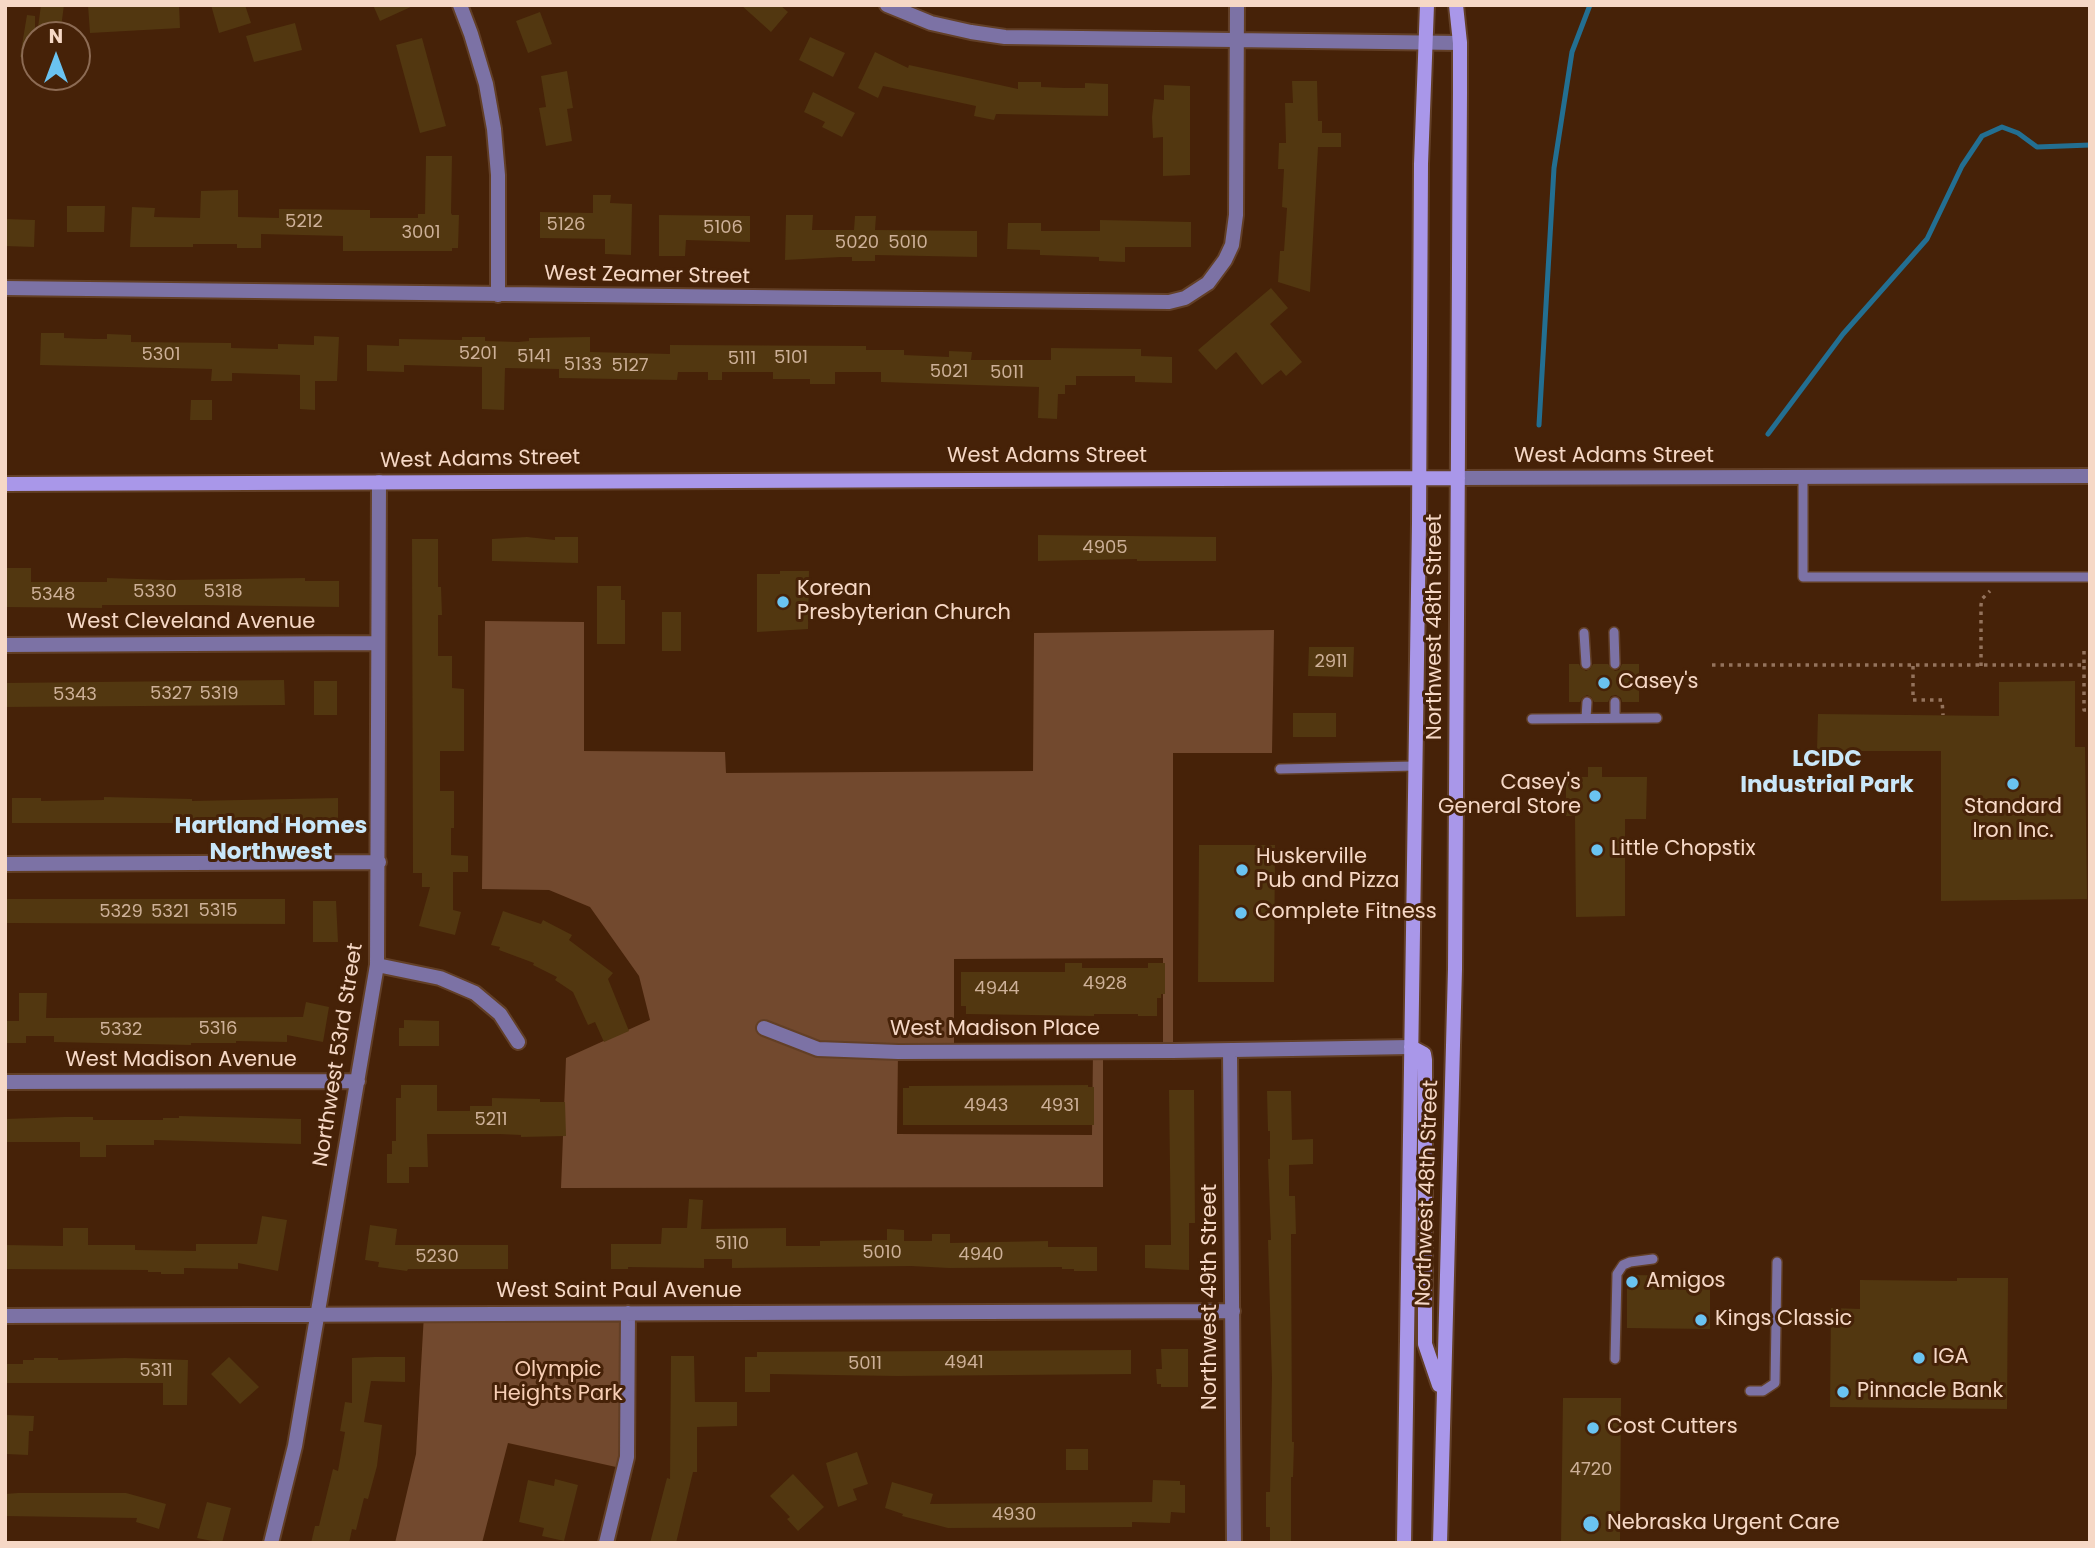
<!DOCTYPE html>
<html>
<head>
<meta charset="utf-8">
<style>
	body { margin:0 }
	#map { position:relative; width:2095px; height:1548px; overflow:hidden; background:#462208; font-family:Poppins,sans-serif }
	canvas { display:block }
	.frame { position:absolute; inset:0; border:7px solid #f6d8c6; pointer-events:none }
	.north { position:absolute; left:21px; top:21px; width:70px; height:70px; box-sizing:border-box; background:#462208; border:2px solid #8c6b54; border-radius:50%; rotate:0deg; font-size:19px; font-weight:700; line-height:28px; text-align:center; color:#f6d8c6 }
	.north::after { content:''; display:block; margin:auto; width:24px; height:32px; background:#6ac3f1; clip-path:polygon(50% 0,100% 100%,50% 72%,0 100%) }
</style>
</head>
<body>
<div id="map">
<canvas width="2095" height="1548"></canvas>
<div class="frame"></div>
<div class="north">N</div>
</div>
<script>
const context = document.querySelector('canvas').getContext('2d');
context.lineJoin = 'round';
function paint(path, color) {
  context.fillStyle = color;
  context.fill(path, 'evenodd');
}
function shape(rows) {
  const path = new Path2D();
  for (const r of rows) {
    path.moveTo(r[0], r[1]);
    for (let i = 2; i < r.length; i += 2) path.lineTo(r[i], r[i + 1]);
  }
  return path;
}
function strokePath(path, color, width, dash) {
  context.strokeStyle = color;
  context.lineWidth = width;
  context.lineCap = dash ? 'butt' : 'round';
  context.setLineDash(dash || []);
  context.stroke(path);
}
function write(font, color, halo, rows, align = 'center') {
  context.font = font + ' Poppins,sans-serif';
  context.lineWidth = 6;
  context.setLineDash([]);
  context.textBaseline = 'middle';
  context.strokeStyle = halo;
  context.fillStyle = color;
  for (const [text, x, y, turn = 0] of rows) {
    context.save();
    context.translate(x, y);
    context.rotate((+turn || 0) * Math.PI / 180);
    context.textAlign = isNaN(turn) ? turn : align;
    if (halo) context.strokeText(text, 0, 0);
    context.fillText(text, 0, 0);
    context.restore();
  }
}
const green = shape([
	[485,621,584,622,584,751,725,752,726,773,1033,771,1034,633,1274,630,1272,753,1173,753,1173,1051,1163,1051,1163,958,954,959,954,1051,898,1052,897,1134,1092,1135,1093,1051,1103,1051,1103,1187,561,1188,566,1058,650,1020,639,976,590,907,549,890,482,889],
	[628,1313,625,1469,508,1443,482,1543,395,1543,416,1454,424,1314]
]);
const stream = shape([
	[1539,425,1554,168,1572,52,1590,5],
	[1768,434,1843,334,1927,239,1962,166,1982,136,2002,127,2018,133,2037,147,2090,145]
]);
const building = shape([
	[41,5,64,5,60,35,37,35],
	[88,5,179,5,180,28,90,33],
	[211,5,245,5,251,23,219,33],
	[373,5,415,5,380,21],
	[741,5,780,5,788,12,771,32],
	[540,12,552,44,528,53,516,21],
	[27,15,35,16,35,59,20,57],
	[295,23,302,50,254,62,246,36],
	[810,37,845,53,833,77,799,60],
	[422,38,446,126,420,133,396,45],
	[875,52,908,68,909,65,1018,89,1018,82,1041,82,1041,87,1065,88,1085,88,1085,83,1108,84,1108,116,996,114,994,120,974,116,976,106,883,86,878,98,858,88],
	[567,71,573,108,567,109,572,141,546,146,539,108,546,107,541,76],
	[1292,81,1317,81,1318,121,1322,121,1322,133,1341,133,1341,147,1318,147,1310,292,1278,282,1280,251,1284,251,1287,208,1282,207,1284,169,1278,169,1279,143,1286,143,1285,103,1293,103],
	[1164,85,1190,86,1190,175,1163,176,1163,137,1153,138,1152,117,1154,99,1164,100],
	[813,92,855,113,842,137,822,127,825,122,804,112],
	[426,156,452,156,451,213,452,215,459,215,458,248,452,248,452,251,343,251,343,236,261,234,261,248,237,248,237,244,193,244,193,247,130,247,132,207,155,208,154,217,200,218,201,191,238,190,238,217,279,218,279,209,370,210,370,218,418,218,418,214,425,214],
	[593,195,611,195,610,203,632,204,631,255,605,254,605,239,540,238,540,212,593,213],
	[67,206,105,206,104,232,67,232],
	[659,215,750,216,750,242,686,240,685,256,659,256],
	[786,215,813,215,812,230,854,230,855,216,876,216,875,230,977,231,977,257,875,255,875,261,852,261,852,257,841,257,785,260],
	[5,219,35,220,34,247,5,246],
	[1100,220,1191,222,1191,247,1125,247,1125,262,1099,261,1099,257,1040,255,1040,250,1007,249,1008,223,1041,223,1041,231,1100,231],
	[1271,288,1288,308,1270,324,1302,362,1286,376,1281,370,1262,385,1236,352,1216,370,1198,350],
	[41,333,64,333,64,338,95,339,107,339,107,334,131,335,131,342,231,343,231,348,278,349,278,344,314,345,314,336,339,337,337,381,315,381,315,410,300,409,300,375,232,373,232,381,211,381,212,369,40,365],
	[462,337,485,337,485,341,518,342,529,341,529,338,590,337,590,352,670,354,670,345,866,346,866,350,904,350,904,355,949,357,949,351,972,352,971,360,1051,360,1051,348,1141,349,1141,356,1172,357,1172,383,1135,382,1135,376,1076,376,1076,385,1065,385,1065,394,1058,394,1057,419,1038,418,1039,387,881,382,881,372,835,372,835,384,810,384,810,379,773,379,773,372,722,372,722,380,708,380,708,372,678,372,677,380,559,378,559,369,505,368,504,410,482,409,482,367,404,365,404,372,367,371,367,345,399,346,399,339,462,340],
	[191,400,212,400,212,420,190,420],
	[1038,535,1216,537,1216,561,1137,561,1137,559,1038,561],
	[527,537,555,540,555,537,578,537,578,563,492,561,492,539],
	[412,539,438,539,438,587,441,587,442,615,438,615,438,656,452,656,452,688,464,689,464,751,440,751,440,791,454,791,454,828,451,828,451,855,468,856,468,872,453,872,453,910,461,912,455,935,419,926,430,887,422,887,422,873,413,873],
	[5,568,31,568,31,582,107,582,107,578,169,580,305,578,305,581,339,581,339,607,203,605,102,605,102,608,5,607],
	[780,571,809,571,808,629,757,632,757,574,780,574],
	[597,586,621,586,621,600,625,600,625,644,597,644],
	[662,612,681,612,681,651,662,651],
	[1309,647,1354,647,1353,677,1308,676],
	[1569,664,1579,664,1581,668,1586,671,1590,669,1593,664,1608,664,1615,671,1619,670,1622,664,1639,664,1639,702,1622,702,1621,698,1616,695,1611,696,1608,702,1594,702,1591,697,1587,695,1582,698,1580,702,1569,702],
	[284,680,285,705,5,707,5,683],
	[314,681,337,681,337,715,314,715],
	[2075,681,2075,747,2085,747,2087,899,1941,901,1941,751,1817,751,1818,714,1999,716,1999,682],
	[1293,713,1336,713,1336,737,1293,737],
	[1588,767,1602,767,1602,777,1647,777,1646,819,1625,819,1625,916,1576,917,1575,816,1566,816,1566,777,1588,777],
	[104,797,192,799,192,801,338,798,338,823,12,823,12,798,41,798,41,801,104,800],
	[1199,845,1275,845,1274,982,1198,982],
	[5,899,285,899,285,924,5,923],
	[313,901,336,901,338,942,313,942],
	[503,911,541,924,543,920,572,935,569,940,613,973,608,979,629,1031,604,1042,595,1022,588,1025,573,992,555,980,557,977,533,965,534,963,499,950,500,947,491,945],
	[1065,963,1082,963,1082,968,1148,968,1148,963,1165,963,1165,994,1161,994,1161,998,1157,998,1157,1016,1138,1016,1138,1014,1094,1014,1094,1016,966,1014,966,1006,961,1006,961,972,1065,972],
	[19,993,47,993,46,1018,303,1017,306,1002,329,1007,323,1042,287,1035,287,1042,236,1041,236,1043,191,1043,191,1045,54,1042,54,1036,26,1036,26,1043,5,1043,5,1021,19,1021],
	[404,1020,439,1021,439,1046,399,1046,399,1028,404,1028],
	[401,1085,437,1085,437,1111,470,1111,470,1106,492,1106,492,1098,540,1099,540,1102,565,1102,566,1136,521,1137,521,1135,500,1134,427,1134,428,1167,409,1167,409,1183,387,1183,387,1154,392,1154,392,1141,396,1141,396,1098,401,1098],
	[1088,1085,1088,1087,1094,1087,1094,1125,903,1125,903,1088,909,1088,909,1086],
	[1169,1090,1194,1090,1195,1223,1189,1223,1189,1270,1145,1268,1145,1245,1171,1245],
	[1267,1091,1291,1091,1292,1140,1313,1139,1313,1164,1289,1165,1289,1196,1295,1196,1296,1234,1291,1234,1292,1442,1294,1442,1293,1477,1291,1477,1291,1543,1270,1543,1270,1527,1266,1527,1266,1492,1270,1492,1272,1378,1268,1240,1271,1240,1268,1159,1270,1159,1270,1131,1268,1131],
	[179,1116,301,1119,301,1144,154,1140,154,1145,106,1145,106,1157,80,1157,80,1142,5,1142,5,1119,64,1117,93,1117,93,1120,163,1120,163,1118,179,1118],
	[689,1199,703,1200,701,1229,786,1228,786,1246,820,1246,820,1241,887,1240,887,1229,904,1230,904,1241,932,1241,932,1234,950,1234,950,1243,1048,1241,1048,1247,1097,1247,1097,1271,1074,1271,1074,1269,1062,1269,1062,1267,949,1268,911,1266,732,1268,732,1259,704,1259,704,1268,628,1267,628,1269,611,1269,611,1244,661,1244,662,1228,687,1228],
	[262,1216,287,1220,278,1271,238,1263,238,1269,184,1268,184,1274,161,1274,161,1272,148,1272,148,1270,5,1269,5,1245,63,1246,63,1228,88,1228,88,1245,135,1245,135,1250,196,1251,196,1244,257,1244],
	[370,1225,397,1229,395,1245,508,1245,508,1269,408,1269,407,1271,378,1267,379,1262,365,1260],
	[1627,1275,1710,1276,1710,1329,1627,1328],
	[1957,1278,2008,1278,2007,1409,1830,1407,1831,1308,1860,1309,1860,1280,1957,1281],
	[1161,1349,1188,1349,1188,1387,1161,1387,1161,1384,1157,1384,1156,1369,1162,1369],
	[1131,1350,1131,1374,897,1376,770,1374,770,1392,745,1392,745,1357,757,1357,757,1352],
	[671,1356,694,1356,695,1402,737,1402,737,1426,697,1427,697,1472,693,1472,676,1543,650,1543,667,1478,670,1479],
	[229,1357,259,1387,240,1404,211,1374],
	[374,1357,405,1357,405,1382,371,1381,364,1422,382,1425,377,1466,368,1499,364,1498,356,1530,352,1529,349,1543,311,1543,315,1526,319,1526,333,1469,338,1471,345,1432,340,1431,345,1402,352,1403,352,1358],
	[34,1358,58,1358,58,1360,125,1358,188,1360,187,1405,163,1405,163,1383,5,1383,5,1364,23,1364,23,1360,34,1360],
	[1563,1398,1621,1398,1620,1543,1561,1543],
	[6,1415,34,1416,33,1431,29,1431,28,1455,6,1454],
	[1066,1449,1088,1449,1088,1470,1066,1470],
	[857,1452,868,1484,853,1489,857,1500,838,1507,826,1463],
	[793,1474,824,1507,798,1531,787,1519,790,1517,770,1496],
	[555,1479,578,1485,564,1541,542,1536,544,1528,519,1522,528,1480,554,1486],
	[1153,1480,1180,1481,1180,1485,1185,1485,1185,1513,1171,1512,1170,1523,1132,1522,1132,1527,948,1528,902,1516,903,1514,885,1508,892,1482,933,1494,930,1504,1032,1503,1152,1502],
	[18,1493,126,1493,166,1504,159,1529,136,1522,137,1518,5,1516,5,1494],
	[207,1502,231,1508,222,1543,197,1538]
]);
const path = shape([
	[1712,665,2084,665,2084,650,2090,650],
	[1913,666,1913,700,1942,700,1943,715],
	[1981,666,1981,605,1982,599,1990,591],
	[2084,666,2084,710,2090,710]
]);
const service = shape([
	[1803,477,1803,577,2090,577],
	[1614,632,1615,664],
	[1584,633,1586,664],
	[1586,718,1587,702],
	[1615,718,1615,702],
	[1532,719,1657,718],
	[1280,769,1415,766],
	[1615,1359,1617,1274,1623,1265,1630,1262,1653,1259],
	[1750,1391,1763,1391,1775,1383,1777,1262]
]);
const minor = shape([
	[460,5,471,34,486,84,494,129,498,175,498,295],
	[887,5,931,23,971,32,1005,37,1460,43],
	[5,288,1169,302,1185,298,1208,283,1225,260,1232,245,1236,215,1237,5],
	[1458,478,2090,476],
	[5,645,377,643],
	[5,864,379,862],
	[377,965,440,978,475,993,500,1014,518,1042],
	[764,1028,818,1049,898,1052,1173,1051,1411,1047],
	[1230,1051,1234,1543],
	[5,1082,358,1081],
	[5,1316,1233,1311],
	[271,1543,295,1446,377,965,379,482],
	[606,1543,627,1457,628,1313]
]);
const secondary = shape([
	[5,484,1458,478],
	[1411,1047,1424,1054,1425,1060,1425,1344,1439,1385],
	[1404,1543,1419,523,1421,164,1427,5],
	[1440,1543,1455,969,1460,92,1460,43,1456,5]
]);
const markers = [
	[783,602,7,"#6ac3f1"],
	[1604,683,7,"#6ac3f1"],
	[2013,784,7,"#6ac3f1"],
	[1595,796,7,"#6ac3f1"],
	[1597,850,7,"#6ac3f1"],
	[1242,870,7,"#6ac3f1"],
	[1241,913,7,"#6ac3f1"],
	[1632,1282,7,"#6ac3f1"],
	[1701,1320,7,"#6ac3f1"],
	[1919,1358,7,"#6ac3f1"],
	[1843,1392,7,"#6ac3f1"],
	[1593,1428,7,"#6ac3f1"],
	[1591,1524,9,"#6ac3f1"]
];
const numberNames = [
	["5212",304,222],
	["5126",566,225],
	["5106",723,228],
	["3001",421,233],
	["5020",857,243],
	["5010",908,243],
	["5201",478,354],
	["5301",161,355],
	["5141",534,357],
	["5101",791,358],
	["5111",742,359],
	["5133",583,365],
	["5127",630,366],
	["5021",949,372],
	["5011",1007,373],
	["4905",1105,548],
	["5330",155,592],
	["5318",223,592],
	["5348",53,595],
	["2911",1331,662],
	["5327",171,694],
	["5319",219,694],
	["5343",75,695],
	["5315",218,911],
	["5329",121,912],
	["5321",170,912],
	["4928",1105,984],
	["4944",997,989],
	["5316",218,1029],
	["5332",121,1030],
	["4943",986,1106],
	["4931",1060,1106],
	["5211",491,1120],
	["5110",732,1244],
	["5010",882,1253],
	["4940",981,1255],
	["5230",437,1257],
	["4941",964,1363],
	["5011",865,1364],
	["5311",156,1371],
	["4720",1591,1470],
	["4930",1014,1515]
];
const streetNames = [
	["West Zeamer Street",647,276,1],
	["West Adams Street",1047,457],
	["West Adams Street",1614,457],
	["West Adams Street",480,460,-1],
	["West Cleveland Avenue",191,623],
	["Northwest 48th Street",1436,627,-90],
	["West Madison Place",995,1030],
	["Northwest 53rd Street",339,1055,-81],
	["West Madison Avenue",181,1061],
	["Northwest 48th Street",1428,1193,-88],
	["West Saint Paul Avenue",619,1292],
	["Northwest 49th Street",1211,1297,-90]
];
const poiNames = [
	["Korean",797,590],
	["Presbyterian Church",797,614],
	["Casey's",1618,683],
	["Casey's",1581,784,"right"],
	["General Store",1581,808,"right"],
	["Standard",2013,808,"center"],
	["Iron Inc.",2013,832,"center"],
	["Little Chopstix",1611,850],
	["Huskerville",1256,858],
	["Pub and Pizza",1256,882],
	["Complete Fitness",1255,913],
	["Amigos",1646,1282],
	["Kings Classic",1715,1320],
	["IGA",1933,1358],
	["Pinnacle Bank",1857,1392],
	["Cost Cutters",1607,1428],
	["Nebraska Urgent Care",1607,1524]
];
const parkNames = [
	["Olympic",558,1371],
	["Heights Park",558,1395]
];
const neighbourhoodNames = [
	["LCIDC",1827,760],
	["Industrial Park",1827,786],
	["Hartland Homes",271,827],
	["Northwest",271,853]
];
paint(green, '#72492e');
strokePath(stream, '#236f92', 5);
paint(building, '#523710');
strokePath(service, '#623f26', 12);
strokePath(minor, '#623f26', 18);
strokePath(secondary, '#623f26', 18);
strokePath(path, '#94735c', 3.5, [3.5, 5]);
strokePath(service, '#7c72a5', 9);
strokePath(minor, '#7c72a5', 14);
strokePath(secondary, '#a997e9', 14);
for (const [x, y, r, color] of markers) {
  const dot = new Path2D();
  dot.arc(x, y, r, 0, 2 * Math.PI);
  context.fillStyle = color;
  context.fill(dot);
  strokePath(dot, '#462208', 2.5);
}
write('18px', '#cdb098', null, numberNames);
write('21px', '#f6d8c6', '#462208', streetNames);
write('21px', '#f6d8c6', '#462208', poiNames, 'left');
write('21px', '#f7ceb5', '#462208', parkNames);
write('bold 23px', '#c9e7f9', '#462208', neighbourhoodNames);
</script>
</body>
</html>
